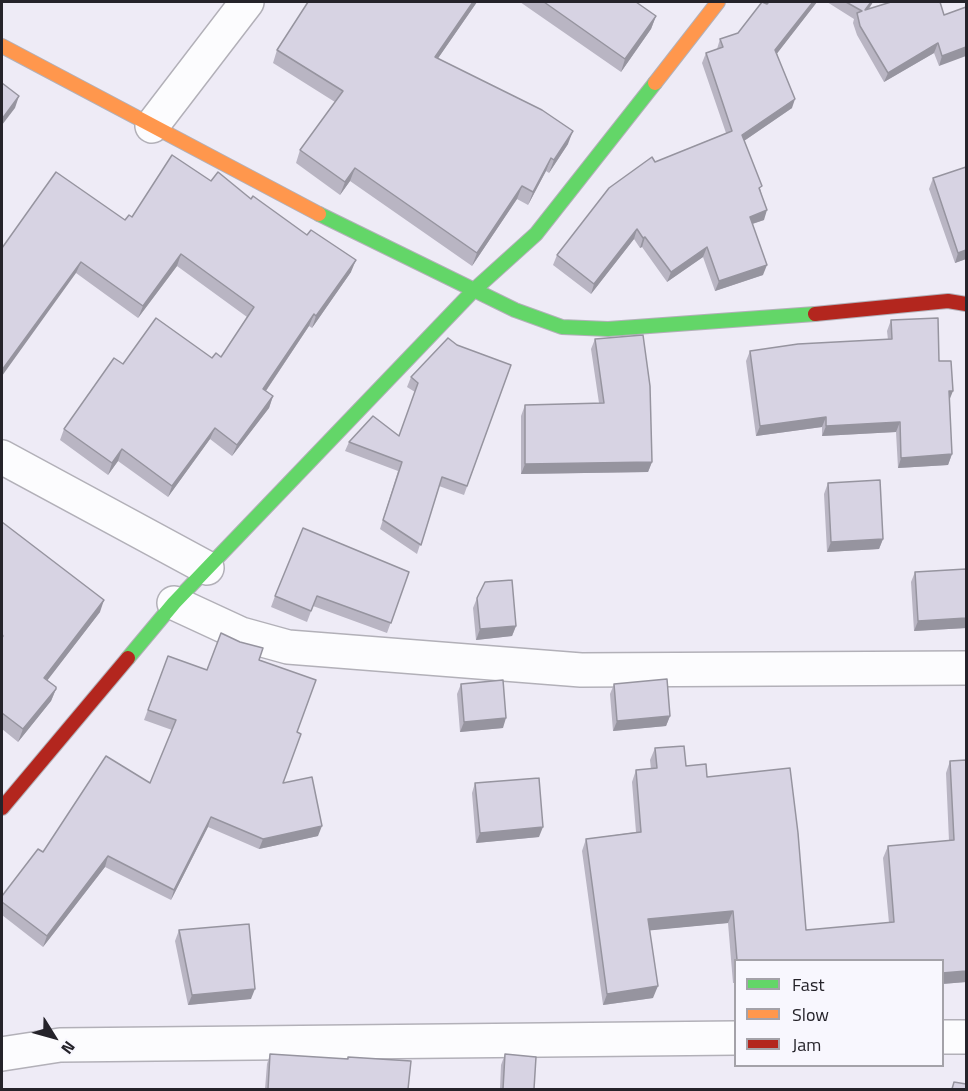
<!DOCTYPE html>
<html>
<head>
<meta charset="utf-8">
<style>
	body { margin:0 }
	#map { position:relative; width:968px; height:1091px; overflow:hidden; background:#eeebf6; font-family:"Titillium Web",sans-serif }
	canvas { display:block }
	.frame { position:absolute; inset:0; border:3px solid #25232a; pointer-events:none }
	.legend { position:absolute; left:734px; top:959px; width:210px; height:108px; box-sizing:border-box; background:#f8f7fe; border:2px solid #a4a2a9; margin:0; padding:8px 10px; list-style:none; font-size:18px; color:#25232a }
	.legend li { display:flex; align-items:center; gap:12px; height:30px }
	.legend b { width:30px; border:2px solid #a4a2a9 }
	.north { position:absolute; left:24px; top:1007px; width:60px; height:60px; -webkit-text-stroke:4px #f8f7fe; paint-order:stroke; rotate:127deg; font-size:16px; font-weight:700; line-height:24px; text-align:center; color:#25232a }
	.north::after { content:''; display:block; margin:auto; width:21px; height:27px; background:#25232a; clip-path:polygon(50% 0,100% 100%,50% 72%,0 100%) }
</style>
</head>
<body>
<div id="map">
<canvas width="968" height="1091"></canvas>
<div class="frame"></div>
<ul class="legend">
<li><b style="height:8px;background:#63d668"></b>Fast</li>
<li><b style="height:8px;background:#ff974d"></b>Slow</li>
<li><b style="height:8px;background:#b3261e"></b>Jam</li>
</ul>
<div class="north">N</div>
</div>
<script>
const context = document.querySelector('canvas').getContext('2d');
context.lineJoin = 'round';
function shape(rows) {
  const path = new Path2D();
  for (const r of rows) {
    path.moveTo(r[0], r[1]);
    for (let i = 2; i < r.length; i += 2) path.lineTo(r[i], r[i + 1]);
  }
  return path;
}
function strokePath(path, color, width, dash) {
  context.strokeStyle = color;
  context.lineWidth = width;
  context.lineCap = dash ? 'butt' : 'round';
  context.setLineDash(dash || []);
  context.stroke(path);
}
function paint(path, color) {
  context.fillStyle = color;
  context.fill(path, 'evenodd');
}
const street = shape([
	[152,126,247,2],
	[2,457,207,568],
	[174,603,241,634,288,647,581,670,966,668],
	[942,1037,966,1037],
	[2,1054,60,1045,736,1038]
]);
const fast = shape([
	[319,214,515,310,562,327,608,329,815,314],
	[128,658,174,603,474,290,536,234,655,83]
]);
const slow = shape([
	[2,46,319,214],
	[655,83,718,2]
]);
const jam = shape([
	[815,314,948,301,966,304],
	[2,808,128,658]
]);
const wall = shape([
	[308,2,477,2,438,58,568,144,549,173,546,171,528,205,517,199,472,266,350,181,340,195,296,163,300,150,335,102,273,63,277,50],
	[520,2,636,2,656,16,651,29,621,72],
	[817,2,777,53,792,108,744,141,761,191,764,220,752,224,763,275,715,291,703,257,667,282,642,247,640,248,634,239,591,294,553,265,557,255,655,162,726,133,702,63,706,53,717,49,720,39,738,33,767,4],
	[827,2,873,2,869,9,944,15,966,7,939,66,934,53,884,82,857,35,853,23,854,19],
	[966,167,966,259,955,263,929,189,933,178],
	[211,181,251,199,351,272,312,328,309,326,266,391,273,396,269,408,232,456,210,439,168,497,118,461,108,475,60,440,64,429,123,364,221,357,247,317,177,266,138,318,76,273,2,248,125,220],
	[891,320,939,361,949,400,952,454,948,465,898,468,896,432,822,436,822,427,756,436,746,361,750,351,888,340,887,331],
	[595,339,652,462,648,472,521,474,521,416,525,405,599,403,591,349],
	[457,345,511,365,464,495,439,486,417,554,380,529,398,471,345,451,349,442,399,436,415,392,407,387,411,377],
	[828,483,883,539,879,549,827,552,824,494],
	[2,522,100,612,47,680,56,689,51,701,18,742,2,729],
	[966,569,966,628,914,631,911,582,915,572],
	[409,572,387,633,313,606,307,622,271,607,275,596],
	[477,598,516,626,512,636,476,640,473,608],
	[168,656,207,670,297,732,283,783,318,836,259,849,208,827,171,900,105,867,43,947,2,915,2,896,43,852,150,783,172,730,144,720],
	[461,684,503,728,460,732,457,694],
	[614,684,670,716,666,726,613,731,610,694],
	[655,748,707,777,806,930,889,923,883,858,888,846,949,841,946,773,950,761,966,982,942,984,942,960,735,960,735,983,733,983,728,923,650,930,653,998,603,1005,582,851,586,839,636,832,632,782,636,770,651,769,650,760],
	[475,783,539,837,476,843,472,793],
	[179,930,251,999,188,1005,175,941],
	[270,1054,347,1059,348,1057,408,1089,265,1089,267,1064],
	[505,1054,534,1089,500,1089,501,1065]
]);
const shadedWall = shape([
	[473,2,477,2,430,70,435,57],
	[813,2,817,2,772,60,775,50],
	[871,2,873,2,861,20,865,10],
	[656,16,651,29,621,72,625,59],
	[938,43,934,53,884,82,888,73],
	[966,47,966,56,939,66,942,56],
	[19,96,15,108,2,125,2,119],
	[795,99,792,108,738,145,742,135],
	[573,131,568,144,549,173,554,160],
	[551,158,546,171,528,205,533,192],
	[355,168,350,181,340,195,345,182],
	[522,186,517,199,472,266,477,253],
	[767,210,764,220,746,226,750,217],
	[637,229,634,239,591,294,594,284],
	[645,237,642,247,640,248,643,238],
	[707,247,703,257,667,282,671,272],
	[966,250,966,259,955,263,958,253],
	[181,254,177,266,138,318,143,306],
	[356,260,351,272,312,328,316,316],
	[81,262,76,273,2,376,2,370],
	[767,265,763,275,715,291,719,281],
	[314,314,309,326,259,401,263,389],
	[949,391,953,391,949,401],
	[273,396,269,408,232,456,237,445],
	[826,417,822,427,756,436,760,426],
	[900,422,896,432,822,436,826,426],
	[215,428,210,439,168,497,172,486],
	[122,449,118,461,108,475,112,463],
	[952,454,948,465,898,468,901,458],
	[652,462,648,472,521,474,525,464],
	[883,539,879,549,827,552,831,542],
	[104,600,100,612,40,690,44,678],
	[966,618,966,628,914,631,918,621],
	[516,626,512,636,476,640,480,629],
	[56,689,51,701,18,742,23,729],
	[670,716,666,726,613,731,617,721],
	[506,718,503,728,460,732,464,722],
	[211,817,208,827,171,900,174,890],
	[322,826,318,836,259,849,263,839],
	[543,827,539,837,476,843,480,833],
	[108,856,105,867,43,947,47,936],
	[733,911,728,923,644,931,648,919],
	[966,971,966,982,942,984,942,973],
	[658,986,653,998,603,1005,607,994],
	[255,989,251,999,188,1005,192,995]
]);
const building = shape([
	[308,2,473,2,435,57,542,110,573,131,554,160,551,158,533,192,522,186,477,253,355,168,345,182,300,150,343,91,277,50,308,2],
	[544,2,636,2,656,16,625,59,544,2],
	[762,2,767,4,769,2,813,2,775,50,795,99,742,135,762,186,759,188,767,210,750,217,767,265,719,281,707,247,671,272,645,237,643,238,637,229,594,284,557,255,609,188,652,157,655,162,732,131,706,53,723,47,720,39,738,33,762,2],
	[846,2,871,2,865,10,891,2,940,2,944,15,966,7,966,47,942,56,938,43,888,73,860,26,857,13,862,11,846,2],
	[2,83,19,96,2,119,2,83],
	[172,155,211,181,218,172,251,199,253,196,307,235,311,230,356,260,316,316,314,314,263,389,273,396,237,445,215,428,172,486,122,449,112,463,64,429,114,358,123,364,156,318,212,358,216,353,221,357,254,307,181,254,143,306,81,262,2,370,2,248,56,172,125,220,129,215,132,217,172,155],
	[966,167,966,250,958,253,933,178,966,167],
	[938,318,939,361,951,361,953,391,949,391,952,454,901,458,900,422,826,426,826,417,760,426,750,351,798,344,892,339,891,320,938,318],
	[643,335,650,386,652,462,525,464,525,405,604,403,595,339,643,335],
	[448,338,457,345,511,365,467,486,442,477,421,545,383,520,402,462,349,442,373,416,399,436,418,383,411,377,448,338],
	[880,480,883,539,831,542,828,483,880,480],
	[2,522,104,600,44,678,56,687,56,689,23,729,2,713,2,638,3,636,2,634,2,522],
	[303,528,409,572,391,623,317,596,311,611,275,596,303,528],
	[966,569,966,618,918,621,915,572,966,569],
	[512,580,516,626,480,629,477,598,485,582,512,580],
	[221,633,240,642,263,648,259,660,316,680,297,732,301,734,283,783,312,777,322,826,263,839,211,817,174,890,108,856,47,936,2,902,2,896,38,849,43,852,106,756,150,783,176,720,148,710,168,656,207,670,221,633],
	[667,679,670,716,617,721,614,684,667,679],
	[503,680,506,718,464,722,461,684,503,680],
	[684,746,686,766,706,764,707,777,790,768,798,833,806,930,894,922,888,846,954,840,950,761,966,760,966,971,942,973,942,960,737,960,733,911,648,919,658,986,607,994,586,839,641,832,636,770,657,768,655,748,684,746],
	[539,778,543,827,480,833,475,783,539,778],
	[249,924,255,989,192,995,179,930,249,924],
	[270,1054,348,1059,348,1057,411,1061,408,1089,268,1089,270,1054],
	[505,1054,536,1057,534,1089,503,1089,505,1054],
	[954,1082,966,1084,966,1089,952,1089,954,1082]
]);
strokePath(street, '#b2b0b8', 36);
strokePath(fast, '#b2b0b8', 16);
strokePath(slow, '#b2b0b8', 16);
strokePath(jam, '#b2b0b8', 16);
strokePath(street, '#fcfcfe', 33);
strokePath(fast, '#63d668', 14);
strokePath(slow, '#ff974d', 14);
strokePath(jam, '#b3261e', 14);
paint(wall, '#b9b5c3');
paint(shadedWall, '#96949f');
paint(building, '#d7d3e3');
strokePath(building, '#96949f', 1.5);
</script>
</body>
</html>
